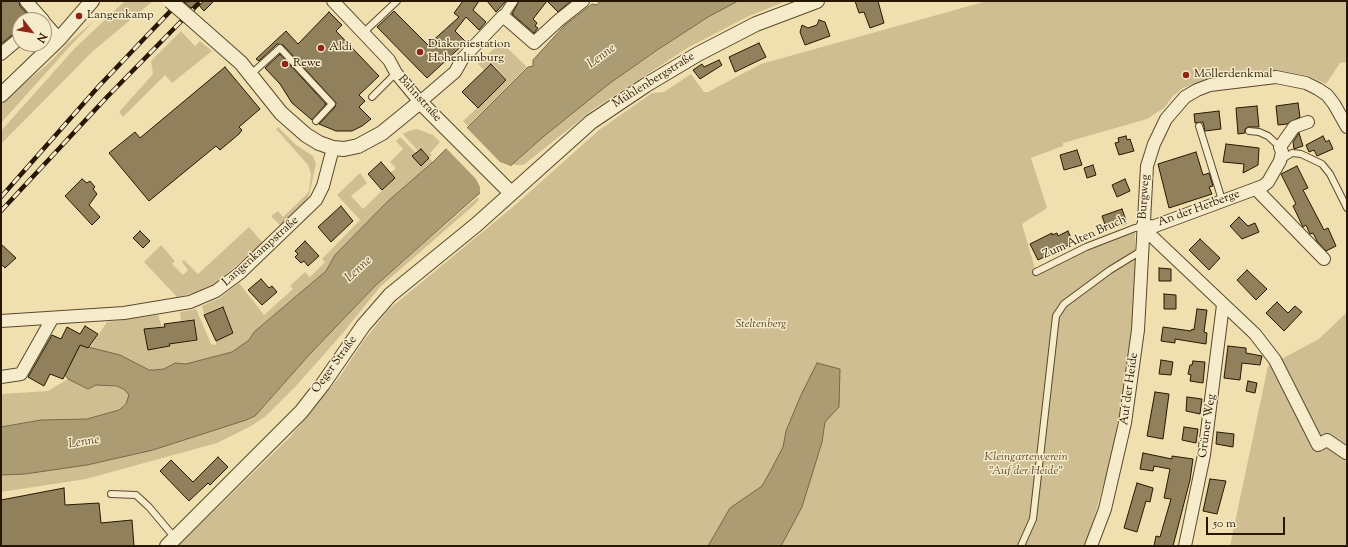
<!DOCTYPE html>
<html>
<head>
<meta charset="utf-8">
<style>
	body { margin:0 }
	#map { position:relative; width:1348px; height:547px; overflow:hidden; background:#f1e0af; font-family:"Sorts Mill Goudy",serif }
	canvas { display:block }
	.frame { position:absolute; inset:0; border:2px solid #271700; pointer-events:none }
	.north { position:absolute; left:12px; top:12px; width:40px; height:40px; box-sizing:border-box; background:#f6ebcb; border:1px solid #a3967a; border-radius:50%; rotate:121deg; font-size:11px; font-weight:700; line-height:16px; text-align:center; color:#271700 }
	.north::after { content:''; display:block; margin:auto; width:14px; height:18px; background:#8f2418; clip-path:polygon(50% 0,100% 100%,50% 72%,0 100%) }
	.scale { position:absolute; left:1206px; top:517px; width:79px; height:18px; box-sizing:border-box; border:2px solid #271700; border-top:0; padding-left:5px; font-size:12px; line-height:14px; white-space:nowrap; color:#271700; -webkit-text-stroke:3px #f6ebcb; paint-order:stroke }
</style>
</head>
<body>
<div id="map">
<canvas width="1348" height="547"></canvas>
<div class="frame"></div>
<div class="north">N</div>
<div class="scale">50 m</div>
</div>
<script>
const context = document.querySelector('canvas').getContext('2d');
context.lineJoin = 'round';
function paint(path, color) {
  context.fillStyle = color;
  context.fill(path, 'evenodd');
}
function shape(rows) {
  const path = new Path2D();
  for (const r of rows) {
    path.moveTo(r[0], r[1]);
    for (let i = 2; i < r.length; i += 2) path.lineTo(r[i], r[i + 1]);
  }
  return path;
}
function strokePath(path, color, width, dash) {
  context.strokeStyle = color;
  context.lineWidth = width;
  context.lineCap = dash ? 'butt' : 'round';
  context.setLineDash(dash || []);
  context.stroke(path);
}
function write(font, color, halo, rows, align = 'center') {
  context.font = font + ' "Sorts Mill Goudy",serif';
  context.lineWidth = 3;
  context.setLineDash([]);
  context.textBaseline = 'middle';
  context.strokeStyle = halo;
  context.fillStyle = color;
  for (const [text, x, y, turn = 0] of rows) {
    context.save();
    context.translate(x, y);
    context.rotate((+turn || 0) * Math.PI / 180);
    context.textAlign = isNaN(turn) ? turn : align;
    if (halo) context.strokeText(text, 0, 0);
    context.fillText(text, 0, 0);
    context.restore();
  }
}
const green = shape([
	[125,1,153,1,93,51,1,144,1,131,75,48],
	[738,1,787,1,749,16,689,47,595,108,526,163,523,165,512,165,543,137,610,83,708,17],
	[987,1,1347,1,1347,62,1340,63,1326,84,1309,76,1277,70,1211,81,1210,79,1183,88,1173,96,1164,108,1147,119,1063,143,1063,146,1031,158,1047,208,1022,224,1036,272,1135,230,1135,283,1129,356,1113,451,1086,546,178,546,290,437,341,375,362,343,388,310,514,206,599,130,652,93,664,92,691,74,704,92,708,92,761,64],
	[95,20,72,44,1,123,1,103,49,63,67,44],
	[181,31,195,46,200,41,212,51,172,83,165,75,123,117,119,112,153,74,151,61],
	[501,42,527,67,468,126,463,121,507,80,492,63,484,70,478,64],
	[278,127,296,145,313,156,316,164,309,196,303,205,281,226,271,216,278,211,283,217,306,195,309,191,311,174,308,165,276,129],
	[417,129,433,135,440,142,430,153,432,155,429,158,433,162,388,201,335,255,326,271,254,332,249,340,232,352,186,364,175,363,164,369,155,370,149,370,118,355,105,353,90,347,107,322,158,315,162,327,144,329,148,350,170,347,170,344,197,341,195,319,181,321,180,312,196,309,211,344,216,345,216,341,234,333,223,306,204,314,202,306,220,298,239,283,264,315,293,289,290,286,305,272,310,277,325,262,322,259,360,220,337,195,360,173,367,183,351,196,363,209,395,178,390,173,396,168,390,162,403,149,396,141,400,137,416,153,421,165,429,157,421,149,418,151,403,134,409,131],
	[478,197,479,200,474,205,380,287,342,334,296,386,266,416,251,426,217,443,86,479,1,492,1,475,25,474,87,465,153,450,246,420,255,416,309,355,375,286],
	[249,227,263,243,216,283,196,292,177,297,144,262,161,245,175,261,172,264,183,275,188,270,182,262,184,260,198,274],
	[1347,312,1347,546,1230,546,1268,366,1319,339],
	[68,379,88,389,96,385,117,386,125,390,129,395,129,400,119,410,87,419,41,420,1,427,1,394,48,391]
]);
const water = shape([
	[600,1,738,1,708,17,659,49,610,83,543,137,375,286,309,355,255,416,246,420,153,450,87,465,25,474,1,475,1,427,41,420,87,419,119,410,126,404,129,395,125,390,117,386,96,385,88,389,68,379,65,375,80,345,120,355,149,370,155,370,164,369,175,363,186,364,232,352,249,340,254,332,326,271,335,255,388,201,433,162,528,67,533,66,533,60,565,25,592,4,597,5,600,1],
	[817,363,840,369,839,407,825,422,822,442,802,507,781,546,708,546,730,508,762,486,771,470,783,447,786,431,801,395,817,363]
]);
const pier = shape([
	[466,127,500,162,513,167,480,198,480,187,476,179,445,147]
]);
const building = shape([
	[1,1,19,1,20,6,33,20,20,20,20,29,1,44,1,1],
	[198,1,214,1,204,11,197,3,191,8,184,2,198,1],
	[463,1,479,1,473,10,486,22,479,30,466,17,455,31,466,42,427,78,377,27,394,11,428,45,459,17,454,13,463,1],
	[487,1,506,1,496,12,487,1],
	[519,1,571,1,558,12,547,1,533,19,537,23,535,26,538,28,534,33,512,14,519,1],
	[855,1,878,1,884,23,870,28,864,12,859,13,855,1],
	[329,12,342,25,336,31,379,76,359,95,365,101,359,107,371,119,362,126,352,131,336,131,319,124,335,107,336,103,283,45,277,44,259,61,256,59,286,31,298,44,329,12],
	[819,20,825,22,830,36,805,45,800,32,802,25,808,28,817,25,819,20],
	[759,43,766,57,735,72,729,57,759,43],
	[280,54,326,104,312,120,292,103,280,84,265,68,280,54],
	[719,60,722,65,700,79,693,70,702,64,704,67,719,60],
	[491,64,506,80,478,108,462,92,491,64],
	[225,67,260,109,239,127,242,130,239,134,220,150,216,146,149,201,109,153,135,132,140,138,225,67],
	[1298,103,1300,117,1287,124,1278,125,1276,106,1298,103],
	[1257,106,1259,127,1248,127,1245,129,1245,133,1238,134,1236,108,1257,106],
	[1219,111,1221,129,1205,131,1203,122,1195,123,1194,114,1219,111],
	[1299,133,1303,146,1294,149,1293,142,1299,133],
	[1126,136,1127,140,1130,139,1134,151,1119,155,1115,143,1119,142,1118,138,1126,136],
	[1323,136,1326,142,1329,140,1333,149,1317,156,1314,150,1309,152,1306,145,1323,136],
	[1226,144,1259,148,1258,165,1243,173,1244,164,1223,162,1226,144],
	[421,149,429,158,421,166,412,156,421,149],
	[1077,150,1082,165,1064,170,1060,155,1077,150],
	[1196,152,1203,175,1209,173,1213,186,1209,187,1212,194,1169,208,1158,164,1196,152],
	[381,162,395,178,382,190,368,174,381,162],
	[1093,165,1096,175,1087,178,1084,168,1093,165],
	[1297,166,1308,188,1303,190,1324,230,1328,228,1336,246,1326,251,1317,241,1313,233,1310,234,1306,225,1303,227,1293,206,1296,204,1281,174,1297,166],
	[82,179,87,183,90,181,95,187,93,189,97,194,89,205,100,217,92,225,65,196,82,179],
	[1125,179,1130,191,1117,197,1112,185,1125,179],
	[341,206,353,221,331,242,318,227,341,206],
	[1122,209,1127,223,1107,230,1102,216,1122,209],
	[1239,217,1248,226,1255,223,1259,232,1242,239,1230,226,1239,217],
	[140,231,150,241,143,248,133,238,140,231],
	[1068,231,1073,243,1038,260,1030,244,1052,233,1052,235,1057,233,1058,236,1068,231],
	[1200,239,1220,258,1209,270,1189,250,1200,239],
	[305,241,319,256,308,266,304,261,301,263,295,257,298,254,295,251,305,241],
	[1,244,16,258,5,268,1,264,1,244],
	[1159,268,1171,269,1171,281,1159,281,1159,268],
	[1247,270,1267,289,1256,300,1237,280,1247,270],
	[261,279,269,288,272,286,277,292,262,305,248,290,261,279],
	[1164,294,1176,295,1176,309,1164,309,1164,294],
	[1277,302,1288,313,1295,306,1302,312,1284,331,1266,313,1277,302],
	[223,307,233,333,216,341,204,315,223,307],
	[1197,309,1207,310,1204,332,1207,333,1206,344,1175,339,1175,343,1161,341,1163,327,1191,331,1192,329,1194,330,1197,309],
	[194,320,197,340,169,344,170,346,148,350,144,329,165,327,164,324,194,320],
	[85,326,98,334,88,348,80,345,63,379,50,374,44,386,28,377,52,335,61,339,67,327,80,334,85,326],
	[1228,346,1246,348,1246,353,1262,356,1260,365,1242,363,1240,380,1224,378,1228,346],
	[1161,360,1173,362,1171,375,1159,374,1161,360],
	[1193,361,1205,362,1203,383,1190,381,1191,375,1188,374,1190,365,1192,365,1193,361],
	[1248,381,1257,383,1255,393,1246,391,1248,381],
	[1155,392,1169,394,1163,439,1147,436,1155,392],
	[1187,397,1202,399,1200,414,1186,411,1187,397],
	[1184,427,1198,429,1196,443,1182,440,1184,427],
	[1217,432,1234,434,1233,447,1216,444,1217,432],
	[1143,453,1172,459,1172,456,1193,459,1190,480,1173,546,1154,546,1156,536,1160,537,1171,499,1164,498,1170,469,1154,466,1153,471,1140,469,1143,453],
	[218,457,228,467,210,485,208,483,189,501,160,471,171,460,193,482,218,457],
	[1210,479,1226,481,1217,514,1203,511,1210,479],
	[1137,483,1153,488,1150,502,1146,501,1137,532,1124,528,1137,483],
	[64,488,65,505,99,503,101,523,132,520,134,546,1,546,1,500,64,488]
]);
const service = shape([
	[363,33,397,1],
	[251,74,280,48,332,104,316,121],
	[372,97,396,73],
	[1199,126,1222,200],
	[1249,131,1259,132,1268,136,1280,147],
	[1281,160,1292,153,1301,154,1322,164,1330,174,1347,208],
	[1036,272,1086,247,1135,228,1142,227],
	[111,494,136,495,149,507,175,538],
	[1021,546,1033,519,1056,316,1064,304,1110,270,1141,251]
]);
const pedestrian = shape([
	[503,16,513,1]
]);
const minor = shape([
	[26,1,43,20],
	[333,1,389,60,396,73,420,102,455,72,463,58,503,16,534,43,559,20,583,1],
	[44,22,59,39],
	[1,54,20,38],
	[1256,189,1324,259],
	[1142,227,1255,334,1275,360,1318,445,1327,440,1346,453],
	[1142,227,1155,226,1263,186,1268,182,1280,161,1282,152,1280,147,1294,127,1308,122],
	[1,321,124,313,190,302,216,291,240,273,316,200,323,186,333,148],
	[1,377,21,374,52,319],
	[1091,546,1105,509,1125,423,1138,330,1147,166,1154,144,1166,119,1185,97,1197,90,1210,85,1276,77,1306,83,1318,89,1327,95,1334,104,1347,127],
	[1185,546,1204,455,1223,305]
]);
const tertiary = shape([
	[190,18,241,63,281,113,306,135,319,143,333,148,344,149,358,146,382,133,420,102,511,193],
	[1,95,59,39,92,1],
	[167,546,301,412,323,384,363,326,390,295,476,225,591,122,646,85,698,54,756,24,817,1]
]);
const rail = shape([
	[1,197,99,86,180,1],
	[1,211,107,97,201,1]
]);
const tertiaryBridge = shape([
	[170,1,190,18]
]);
const markers = [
	[79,16,4,"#8f2418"],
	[321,48,4,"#8f2418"],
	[420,52,4,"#8f2418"],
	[285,64,4,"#8f2418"],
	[1186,75,4,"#8f2418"]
];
const poiNames = [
	["Langenkamp",87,16],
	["Diakoniestation",428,45],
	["Hohenlimburg",428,59],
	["Aldi",329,48],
	["Rewe",293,64],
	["Möllerdenkmal",1194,75]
];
const streetNames = [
	["Mühlenbergstraße",654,81,-32],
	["Bahnstraße",419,99,48],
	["Burgweg",1145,197,-86],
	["An der Herberge",1199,209,-20],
	["Zum Alten Bruch",1085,238,-24],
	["Langenkampstraße",261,252,-42],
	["Oeger Straße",335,365,-54],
	["Auf der Heide",1130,389,-82],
	["Grüner Weg",1208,426,-82]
];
const parkNames = [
	["Steltenberg",761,325],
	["Kleingartenverein",1026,458],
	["\"Auf der Heide\"",1026,472]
];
const waterNames = [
	["Lenne",602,57,-36],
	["Lenne",359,270,-43],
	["Lenne",84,443,-9]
];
paint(green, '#cfbe91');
paint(water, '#ac9c74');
strokePath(water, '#776746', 1);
paint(pier, '#f1e0af');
paint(building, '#90805b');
strokePath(building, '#271700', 1);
strokePath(service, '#5a492c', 8);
strokePath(pedestrian, '#5a492c', 11);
strokePath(minor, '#5a492c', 14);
strokePath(tertiary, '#5a492c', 16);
strokePath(service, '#f6ebcb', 6);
strokePath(pedestrian, '#f6ebcb', 9);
strokePath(minor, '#f6ebcb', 12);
strokePath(tertiary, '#f6ebcb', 14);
strokePath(rail, '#271700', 4.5);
strokePath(rail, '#f6ebcb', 3, [9]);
strokePath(tertiaryBridge, '#5a492c', 16, []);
strokePath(tertiaryBridge, '#f6ebcb', 14);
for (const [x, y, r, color] of markers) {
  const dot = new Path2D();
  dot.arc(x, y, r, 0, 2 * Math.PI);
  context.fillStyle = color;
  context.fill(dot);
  strokePath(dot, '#f6ebcb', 1.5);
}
write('12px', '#271700', '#f6ebcb', poiNames, 'left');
write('12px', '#271700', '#f6ebcb', streetNames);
write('italic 12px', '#59492c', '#f6ebcb', parkNames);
write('italic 13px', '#5c4c2e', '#f6ebcb', waterNames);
</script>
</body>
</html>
